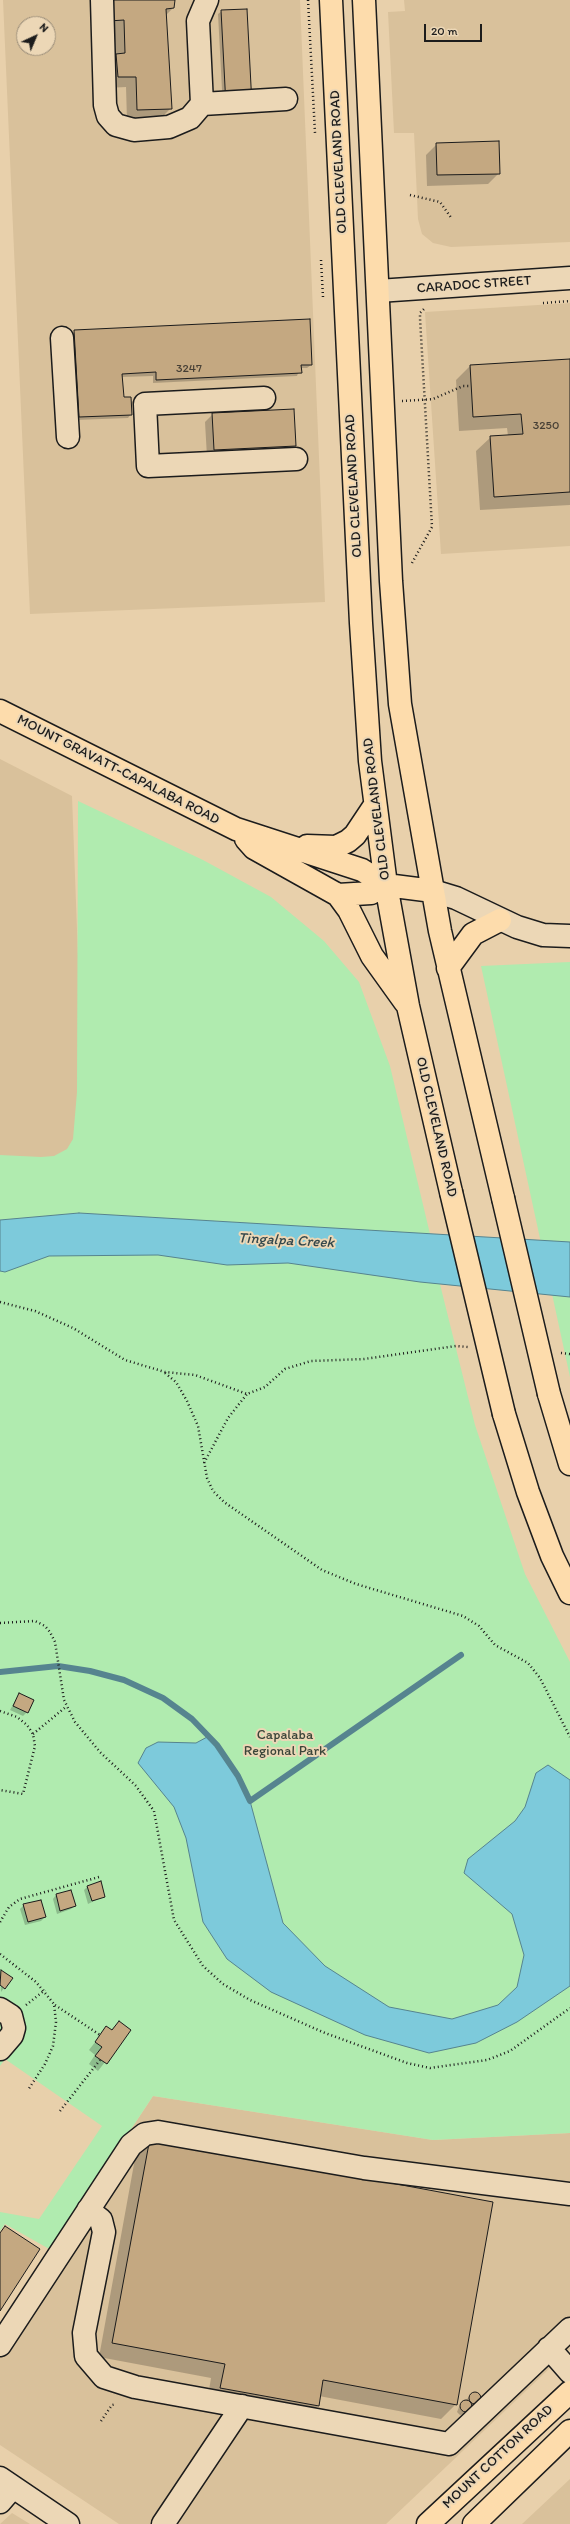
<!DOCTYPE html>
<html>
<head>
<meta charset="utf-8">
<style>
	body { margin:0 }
	#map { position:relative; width:570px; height:2524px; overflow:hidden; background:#e8d0ab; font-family:Itim,sans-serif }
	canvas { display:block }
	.north { position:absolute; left:16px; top:16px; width:40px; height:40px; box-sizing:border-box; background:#ecd7b6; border:1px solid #998c78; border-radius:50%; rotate:44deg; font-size:11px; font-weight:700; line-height:16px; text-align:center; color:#1c1c1c }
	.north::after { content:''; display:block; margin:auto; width:14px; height:18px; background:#1c1c1c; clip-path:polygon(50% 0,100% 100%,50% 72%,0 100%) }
	.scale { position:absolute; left:424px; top:24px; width:58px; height:18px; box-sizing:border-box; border:2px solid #1c1c1c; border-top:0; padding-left:5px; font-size:12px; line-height:14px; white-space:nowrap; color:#1c1c1c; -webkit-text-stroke:3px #ecd7b6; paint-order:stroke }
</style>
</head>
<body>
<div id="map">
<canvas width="570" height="2524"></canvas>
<div class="north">N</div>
<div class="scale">20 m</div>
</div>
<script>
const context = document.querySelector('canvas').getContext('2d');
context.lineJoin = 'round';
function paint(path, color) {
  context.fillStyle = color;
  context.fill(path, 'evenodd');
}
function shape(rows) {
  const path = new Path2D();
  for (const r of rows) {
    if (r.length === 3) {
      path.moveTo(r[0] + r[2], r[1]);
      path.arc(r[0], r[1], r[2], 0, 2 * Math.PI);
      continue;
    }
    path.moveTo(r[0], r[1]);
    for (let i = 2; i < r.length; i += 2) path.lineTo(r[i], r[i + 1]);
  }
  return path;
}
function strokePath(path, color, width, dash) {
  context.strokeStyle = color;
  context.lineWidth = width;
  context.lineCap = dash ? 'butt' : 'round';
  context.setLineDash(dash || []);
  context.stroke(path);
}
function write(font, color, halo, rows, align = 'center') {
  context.font = font + ' Itim,sans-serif';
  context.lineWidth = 4;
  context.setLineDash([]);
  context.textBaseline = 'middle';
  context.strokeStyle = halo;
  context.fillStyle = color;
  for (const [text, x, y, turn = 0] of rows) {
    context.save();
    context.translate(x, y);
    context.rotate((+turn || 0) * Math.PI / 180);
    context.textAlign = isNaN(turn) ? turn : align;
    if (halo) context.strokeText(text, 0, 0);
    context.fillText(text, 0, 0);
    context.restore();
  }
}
const built = shape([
	[3,0,300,0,325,602,30,614],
	[24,24,48,24,48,48,24,48],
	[404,0,570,0,570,242,451,247,433,243,422,234,418,219,414,133,394,133,388,12,405,11],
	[570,303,570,546,441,554,425,312],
	[0,759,72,796,86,1170,0,1164],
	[153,2096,433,2140,570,2133,570,2349,386,2524,119,2524,0,2445,0,2327],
	[570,2479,570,2524,522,2524],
	[12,2513,30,2524,0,2524]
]);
const green = shape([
	[78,801,203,860,271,897,324,941,359,982,390,1066,430,1234,79,1213,0,1220,0,1155,41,1157,54,1156,67,1149,73,1139,77,1092],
	[570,962,570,1377,481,966],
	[0,1237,433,1256,475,1425,525,1574,570,1662,570,2133,433,2140,153,2096,51,2250,5,2224,0,2231,0,2212,39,2219,102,2126,5,2059,0,2066]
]);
const water = shape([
	[79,1213,570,1242,570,1297,420,1282,288,1263,227,1265,158,1255,49,1256,5,1272,0,1271,0,1220,79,1213],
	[209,1736,238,1776,250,1801,283,1923,325,1966,389,2007,452,2019,498,2005,517,1987,524,1955,512,1914,464,1873,468,1859,515,1821,525,1807,536,1773,548,1765,570,1780,570,1986,517,2022,476,2043,429,2053,365,2035,271,1992,227,1959,203,1922,186,1838,174,1807,138,1763,146,1748,158,1742,196,1743,209,1736]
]);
const shadow = shape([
	[174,0,173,8,166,15,171,108,160,119,127,121,126,87,107,88,97,7],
	[222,11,251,105,223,109,218,14],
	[437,144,499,173,488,184,427,186,426,155],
	[75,331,311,365,307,368,300,368,297,376,153,383,153,376,122,377,123,398,131,414,128,418,76,420,71,335],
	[570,360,570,505,480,510,476,451,491,437,508,436,507,428,459,431,456,380,470,366],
	[213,414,295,445,288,453,207,457,205,422],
	[19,1694,27,1712,23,1716,10,1710],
	[87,1887,104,1896,88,1904,84,1890],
	[70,1891,75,1906,71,1909,57,1914,53,1899,56,1895],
	[24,1905,45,1917,41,1921,25,1925,20,1909],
	[1,1971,4,1988,1,1992,0,1972],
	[119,2022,130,2030,98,2071,89,2064,95,2055,89,2050,106,2028,111,2030],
	[150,2139,456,2404,441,2419,319,2396,318,2406,303,2420,207,2402,211,2378,99,2357,136,2153],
	[472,2394,478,2395,479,2401,467,2413,460,2415,457,2412,459,2407]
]);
const stream = shape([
	[0,1672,58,1666,90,1671,124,1680,163,1698,192,1719,217,1745,238,1776,250,1801,461,1655]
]);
const building = shape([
	[108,0,175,0,174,8,166,9,172,109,137,110,136,77,118,77,116,54,125,53,124,20,109,21,108,0],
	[247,9,252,105,226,106,221,10,247,9],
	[499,141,500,174,437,175,436,143,499,141],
	[310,319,312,365,301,365,302,373,156,380,156,372,122,374,124,397,131,397,132,415,79,417,74,330,310,319],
	[570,359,570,492,494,497,490,436,523,434,521,414,473,417,470,365,570,359],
	[294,409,296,446,214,450,212,413,294,409],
	[19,1693,34,1700,28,1713,13,1706,19,1693],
	[101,1881,105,1897,92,1901,87,1886,101,1881],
	[71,1890,76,1906,60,1911,56,1894,71,1890],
	[41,1900,46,1917,28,1922,23,1904,41,1900],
	[1,1970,13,1978,5,1989,0,1985,1,1970],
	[119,2021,131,2030,107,2064,95,2056,102,2047,95,2042,106,2026,112,2030,119,2021],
	[150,2138,493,2202,457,2405,323,2380,319,2406,220,2388,225,2364,112,2343,150,2138],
	[5,2226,40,2249,0,2311,0,2233,5,2226],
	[475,2398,6],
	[466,2406,6]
]);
const path = shape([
	[308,0,315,133],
	[410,195,440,202,452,219],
	[321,260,323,297],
	[543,303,570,301],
	[402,401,433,399,463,386,471,386],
	[412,563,432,527,420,318,420,313,424,309],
	[0,1302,35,1311,73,1328,125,1360,165,1372,195,1375,247,1394,265,1387,285,1369,311,1361,364,1359,456,1346,468,1347],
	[561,1353,570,1354],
	[165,1373,176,1382,187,1401,198,1426,207,1478,213,1491,224,1502,322,1570,356,1584,463,1616,479,1626,495,1645,528,1663,540,1678,570,1737],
	[204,1463,228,1418,247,1394],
	[0,1623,35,1621,45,1626,50,1632,55,1642,64,1700,75,1722,100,1752,136,1786,154,1811,174,1920,203,1966,223,1984,250,2000,325,2033,407,2063,430,2068,487,2060,510,2051,570,2008],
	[0,1711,17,1717,27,1725,33,1734,35,1746,23,1794,0,1790],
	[33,1734,67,1706],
	[0,1922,9,1907,20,1899,99,1877],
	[0,1954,36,1982,54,2004,56,2022,53,2046,45,2064,28,2090],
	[26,2005,45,1990],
	[55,2005,100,2035],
	[60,2111,100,2060],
	[101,2421,112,2405,116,2404]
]);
const minor = shape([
	[102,0,105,105,108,116,116,125,134,130,169,127,190,118,202,104],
	[207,0,198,21,202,104,286,99],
	[378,291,570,278],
	[62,338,68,437],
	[264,398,145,404,148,466,296,459],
	[433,891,456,898,517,927,543,935,570,936],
	[0,2009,11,2016,14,2028,12,2035,0,2049],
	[88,2210,101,2220,104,2232,84,2333,86,2356,104,2377,135,2387,449,2444,570,2329],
	[0,2345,131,2145,145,2134,158,2132,364,2168,570,2194],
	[549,2348,570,2372],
	[0,2478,68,2524],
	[0,2502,13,2487],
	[163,2524,242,2406]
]);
const major = shape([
	[331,0,361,623,370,761,386,885,408,1006,451,1192],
	[364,0,391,581,400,704,440,931,503,1198],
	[0,711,236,829,362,870,386,885,433,891],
	[246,839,254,848,338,895,371,893,386,885],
	[307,846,336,847,348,841,355,835,375,805],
	[338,895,349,910,372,956,405,1002],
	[448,968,473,934,500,920],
	[549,1394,570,1464],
	[504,1414,528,1492,552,1556,570,1593],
	[428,2524,570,2392],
	[474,2524,570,2431]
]);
const majorBridge = shape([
	[451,1192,504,1414],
	[503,1198,549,1394]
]);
const numberNames = [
	["3247",189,369],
	["3250",546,426]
];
const streetNames = [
	["OLD CLEVELAND ROAD",339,162,-93],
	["CARADOC STREET",474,285,-4],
	["OLD CLEVELAND ROAD",354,486,-93],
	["MOUNT GRAVATT-CAPALABA ROAD",118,770,27],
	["OLD CLEVELAND ROAD",377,809,-97],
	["OLD CLEVELAND ROAD",436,1127,77],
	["MOUNT COTTON ROAD",498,2457,-43]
];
const parkNames = [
	["Capalaba",285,1735],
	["Regional Park",285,1751]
];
const waterNames = [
	["Tingalpa Creek",286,1241,3]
];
paint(built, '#d9c19b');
paint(green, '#b0ebaf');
paint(water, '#7dcadb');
strokePath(water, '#56848f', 1);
paint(shadow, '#0003');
strokePath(stream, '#56848f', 6);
paint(building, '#c4a881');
strokePath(building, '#1c1c1c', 1);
strokePath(minor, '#1c1c1c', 25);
strokePath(major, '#1c1c1c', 25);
strokePath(path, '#1c1c1c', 2.5, [1, 3]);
strokePath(minor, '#ecd7b6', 22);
strokePath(major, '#fddcac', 22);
strokePath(majorBridge, '#1c1c1c', 25, []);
strokePath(majorBridge, '#fddcac', 22);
write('12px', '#463f35', null, numberNames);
write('14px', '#1c1c1c', '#ecd7b6', streetNames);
write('14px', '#3a4539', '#ecd7b6', parkNames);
write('italic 15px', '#34484c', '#ecd7b6', waterNames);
</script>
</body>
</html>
